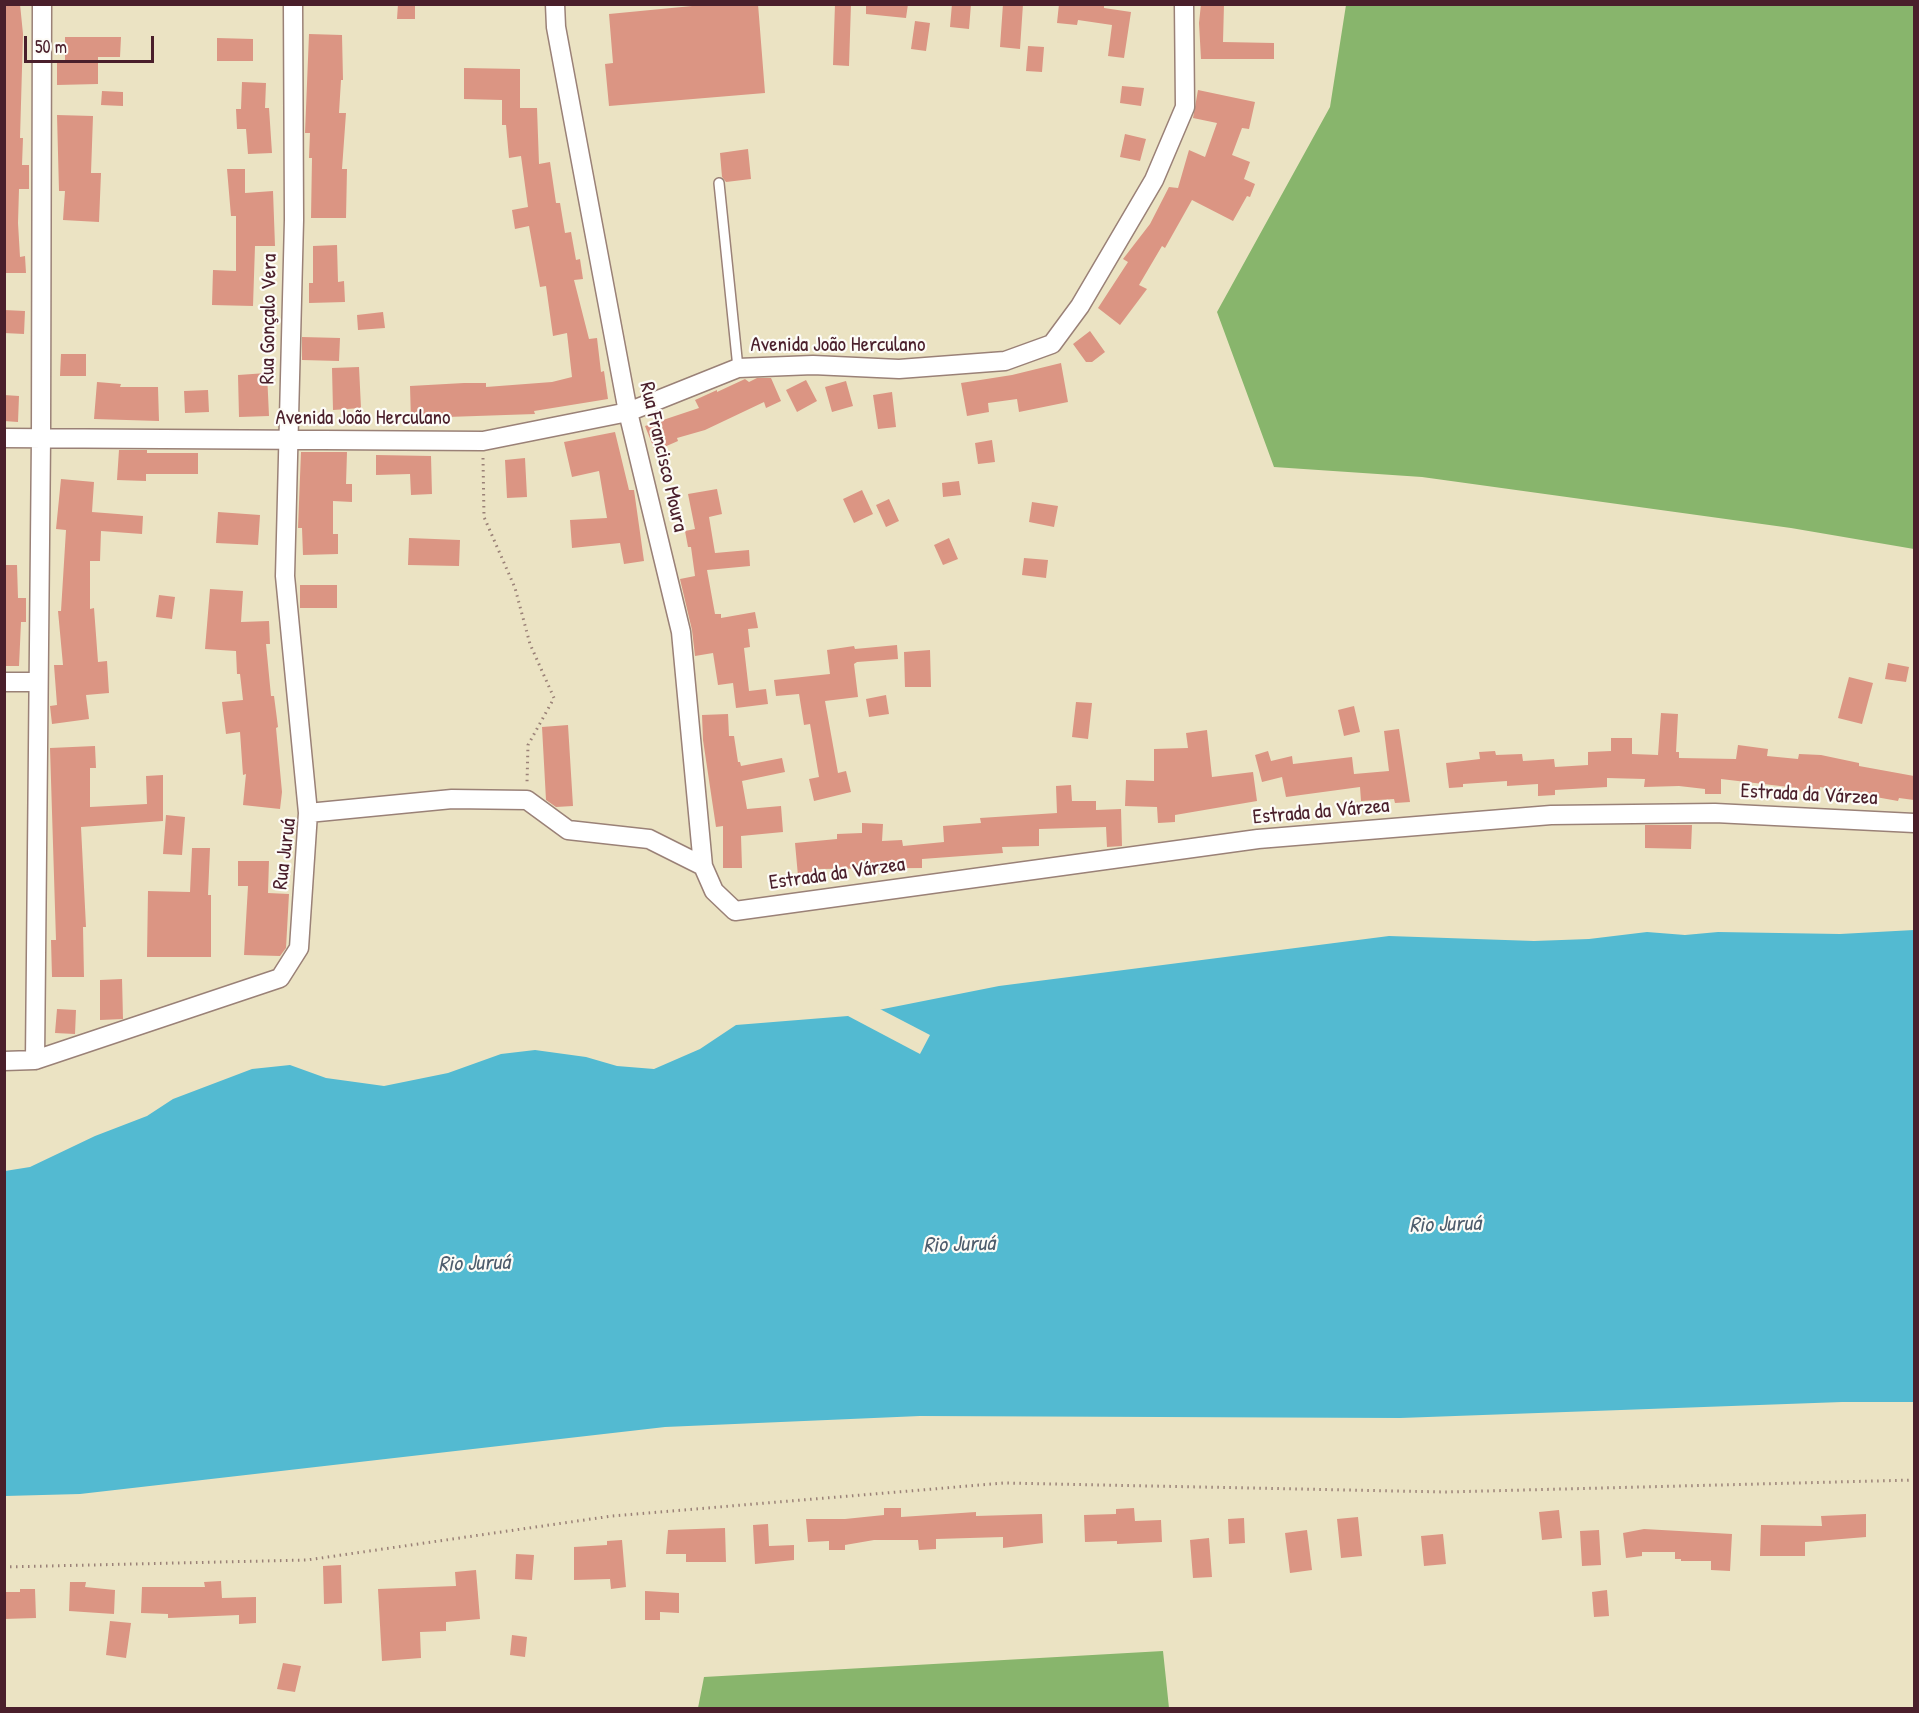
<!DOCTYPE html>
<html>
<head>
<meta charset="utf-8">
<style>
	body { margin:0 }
	#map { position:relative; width:1919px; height:1713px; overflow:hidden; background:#ebe3c3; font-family:"Patrick Hand",sans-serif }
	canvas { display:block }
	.frame { position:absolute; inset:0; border:6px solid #4a1f2b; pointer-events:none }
	.scale { position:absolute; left:24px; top:36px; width:130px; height:27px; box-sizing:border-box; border:3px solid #4a1f2b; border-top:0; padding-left:8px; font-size:18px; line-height:21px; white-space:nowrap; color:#4a1f2b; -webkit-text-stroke:4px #fdfcf7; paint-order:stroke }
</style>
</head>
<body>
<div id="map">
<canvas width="1919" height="1713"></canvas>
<div class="frame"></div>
<div class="scale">50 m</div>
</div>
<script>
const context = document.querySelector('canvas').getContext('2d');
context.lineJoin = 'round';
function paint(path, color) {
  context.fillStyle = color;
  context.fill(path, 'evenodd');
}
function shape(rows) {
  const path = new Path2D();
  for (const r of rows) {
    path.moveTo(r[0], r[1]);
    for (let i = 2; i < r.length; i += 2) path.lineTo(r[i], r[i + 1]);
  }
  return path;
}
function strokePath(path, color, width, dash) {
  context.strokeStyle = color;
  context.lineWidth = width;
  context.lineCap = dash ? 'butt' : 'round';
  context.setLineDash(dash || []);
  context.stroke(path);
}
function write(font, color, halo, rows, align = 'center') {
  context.font = font + ' "Patrick Hand",sans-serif';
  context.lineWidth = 4.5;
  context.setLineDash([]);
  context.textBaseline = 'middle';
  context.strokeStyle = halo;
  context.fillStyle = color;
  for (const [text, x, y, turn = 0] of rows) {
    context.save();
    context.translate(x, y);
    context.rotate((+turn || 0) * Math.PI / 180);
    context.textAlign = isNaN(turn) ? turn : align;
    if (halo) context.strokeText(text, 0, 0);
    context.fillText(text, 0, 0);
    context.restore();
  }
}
const forest = shape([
	[1346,5,1914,5,1914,549,1791,528,1422,477,1274,467,1217,312,1330,107],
	[1163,1651,1169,1708,698,1708,704,1677]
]);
const water = shape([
	[1914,930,1914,1402,1842,1402,1400,1418,920,1416,665,1427,80,1494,5,1496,5,1171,30,1167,95,1136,147,1116,173,1099,252,1069,290,1065,326,1078,384,1086,448,1073,501,1054,535,1050,586,1057,617,1066,654,1069,700,1049,736,1025,848,1016,999,986,1389,936,1534,941,1589,939,1647,932,1685,935,1718,932,1840,934]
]);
const pier = shape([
	[878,1008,930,1035,920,1054,848,1016,850,1013]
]);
const building = shape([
	[4,4,20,4,23,34,20,138,23,138,22,165,29,165,29,189,19,189,18,223,20,257,25,256,26,273,4,273],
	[398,4,415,4,415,19,397,19],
	[713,4,758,4,765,93,609,106,605,64,613,63,609,14],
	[835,4,851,4,849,66,833,65],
	[866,4,908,4,906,18,866,14],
	[952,4,971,4,969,29,950,27],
	[1003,4,1023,4,1020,49,1000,47],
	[1059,4,1104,4,1104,8,1131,12,1124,58,1108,56,1112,25,1078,20,1077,25,1057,23],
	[1201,4,1224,4,1223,42,1274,43,1274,59,1201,59,1199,23],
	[915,21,930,23,926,51,911,49],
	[309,34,342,35,343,80,341,80,339,113,346,113,342,169,347,169,346,218,311,218,312,158,309,158,310,133,305,133],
	[65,37,121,37,120,57,98,57,98,84,57,85,57,63,65,63],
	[217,38,253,39,253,61,217,61],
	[1028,46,1044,47,1042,72,1026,71],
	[464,68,520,69,520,108,537,108,539,164,550,162,556,203,560,203,565,233,571,232,576,260,580,259,583,279,574,280,589,339,597,338,601,372,604,371,608,399,534,411,535,414,447,417,447,420,411,421,410,386,464,383,486,383,486,387,552,382,572,377,567,333,553,336,546,286,540,287,529,226,515,229,512,210,528,207,521,156,509,158,506,125,502,125,502,100,464,99],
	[242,82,266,83,265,108,269,108,272,153,248,154,246,129,237,129,236,109,241,109],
	[1122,86,1144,88,1141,106,1120,103],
	[1198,90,1255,102,1249,129,1242,128,1232,155,1250,162,1244,179,1255,184,1250,197,1247,196,1233,221,1192,200,1165,248,1162,246,1139,285,1147,289,1120,325,1098,308,1128,262,1123,259,1150,224,1169,187,1178,188,1189,150,1205,157,1217,123,1193,118],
	[102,91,123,92,123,106,101,105],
	[57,115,93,116,91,173,101,173,99,222,63,220,65,191,59,191],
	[1125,134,1146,139,1140,161,1120,157],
	[748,149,751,179,726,182,722,177,720,153],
	[227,169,245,169,245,193,273,191,275,246,255,246,253,306,212,305,213,270,236,271,236,216,231,216],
	[337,245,338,282,344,281,345,302,309,303,309,283,313,283,313,246],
	[4,310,25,311,24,334,4,333],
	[383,312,385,328,358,330,357,315],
	[1090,331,1105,352,1092,362,1086,362,1073,344],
	[302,337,340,338,339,361,302,360],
	[61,354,86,354,86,376,60,376],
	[1061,363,1068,402,1019,412,1017,399,988,403,989,412,967,416,961,383,1012,375],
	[359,367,361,408,333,410,332,368],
	[267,373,269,416,239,417,238,375],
	[757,378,771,378,781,401,766,408,764,402,705,430,677,438,678,441,655,451,645,426,699,408,695,400,717,390,717,392,745,379,749,382],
	[806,380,817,401,797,412,786,390],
	[846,381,853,406,832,412,825,387],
	[97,382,121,384,120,387,158,387,159,421,94,419],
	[208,390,209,412,185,413,184,391],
	[892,392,896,427,878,429,873,395],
	[4,395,19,396,18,422,4,421],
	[615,432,629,490,634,490,644,561,624,564,620,543,572,548,570,520,607,518,599,471,572,477,564,442],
	[992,440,995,462,978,464,975,443],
	[119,450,147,450,147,453,198,453,198,474,146,474,146,481,117,480],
	[301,452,347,452,346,484,352,484,352,502,333,501,333,534,338,534,338,554,303,555,302,528,298,528],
	[376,455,431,456,432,494,411,495,410,474,376,475],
	[525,458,527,497,507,498,505,460],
	[61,479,94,482,92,512,143,516,142,534,101,531,100,561,90,561,90,609,94,608,98,662,107,661,109,693,86,695,89,719,52,724,50,706,57,705,54,665,63,665,58,611,61,611,66,530,56,529],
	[959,481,961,495,943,497,942,483],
	[717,489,722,514,709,517,715,553,749,550,750,566,707,570,715,614,721,614,721,618,755,612,758,628,748,629,750,647,744,648,749,691,766,689,768,704,736,708,733,683,718,685,713,653,695,656,692,630,680,579,695,576,691,547,688,547,685,531,695,529,688,494],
	[862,490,873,514,854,523,843,499],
	[889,499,899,521,886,527,876,505],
	[1032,502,1058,506,1054,527,1029,522],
	[218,512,260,515,258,545,216,543],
	[409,538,460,540,459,566,408,565],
	[949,538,958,559,943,565,934,545],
	[1024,558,1048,560,1046,578,1022,575],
	[4,565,17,565,18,598,26,598,26,622,21,622,19,666,4,666],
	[300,585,337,585,337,608,300,608],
	[210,589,243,591,241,622,269,621,270,644,266,644,271,696,274,696,278,727,276,728,282,792,280,809,243,805,246,774,243,775,240,732,226,734,222,702,243,700,240,674,237,674,236,651,205,649],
	[159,595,175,597,172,619,156,617],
	[897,645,898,659,857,662,854,664,858,697,825,701,838,773,846,771,851,792,814,801,809,779,819,777,810,724,804,725,799,694,776,696,774,680,830,674,827,650,854,646,855,649],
	[930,650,931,687,905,687,904,652],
	[1888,663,1909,667,1906,682,1885,679],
	[1849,677,1873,683,1862,724,1838,718],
	[886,695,889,714,869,717,866,699],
	[1076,702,1092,703,1088,739,1072,737],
	[1354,706,1360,732,1344,736,1338,710],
	[1661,713,1678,714,1676,752,1679,752,1679,758,1736,759,1738,745,1768,749,1767,756,1798,759,1799,754,1821,755,1859,763,1859,766,1914,776,1914,800,1899,798,1898,801,1820,787,1819,793,1797,791,1797,788,1721,779,1721,794,1705,794,1705,789,1679,786,1644,787,1645,779,1607,778,1607,787,1555,790,1555,795,1538,796,1538,784,1507,786,1507,781,1463,784,1463,787,1449,788,1446,763,1480,759,1479,752,1495,751,1496,755,1522,754,1523,761,1554,759,1555,767,1588,765,1588,752,1611,751,1611,738,1632,738,1632,754,1658,755],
	[728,714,729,736,734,736,738,762,740,762,741,766,782,758,785,772,742,781,747,809,781,806,783,832,741,836,742,868,723,868,723,826,716,827,703,740,702,715],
	[568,725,573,806,556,807,546,800,542,727],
	[1399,729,1410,802,1395,803,1394,799,1361,801,1360,787,1286,797,1282,777,1262,782,1255,755,1268,751,1271,761,1292,756,1293,764,1352,757,1354,774,1389,771,1384,731],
	[1207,730,1212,777,1253,772,1257,801,1175,815,1175,822,1158,823,1157,807,1125,806,1126,780,1154,781,1154,749,1188,748,1186,733],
	[95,746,96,768,90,768,90,807,147,804,146,776,163,775,163,821,81,827,86,927,83,927,84,977,52,977,51,940,56,940,50,748],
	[1071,785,1072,801,1096,801,1096,810,1121,809,1122,846,1107,847,1106,827,1039,829,1039,846,1002,847,1003,853,922,859,922,868,815,869,815,874,798,876,795,843,837,839,837,834,862,833,862,823,883,824,882,841,902,840,903,846,944,842,943,826,981,823,980,818,1057,813,1056,786],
	[166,815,185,817,182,855,163,854],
	[1645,825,1692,825,1691,849,1645,848],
	[192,848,210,848,208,895,211,895,211,957,147,957,148,891,190,892],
	[238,861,269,861,268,893,289,894,286,948,280,956,244,955,248,886,238,886],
	[122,979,123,1019,100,1020,100,980],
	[57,1009,76,1010,75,1034,55,1033],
	[884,1508,901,1508,901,1517,976,1512,976,1516,1042,1514,1043,1543,1003,1548,1003,1537,936,1539,936,1549,919,1550,918,1540,874,1540,845,1545,845,1550,829,1550,829,1541,808,1542,806,1519,845,1519,884,1515],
	[1134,1508,1135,1521,1161,1520,1162,1542,1117,1544,1117,1541,1085,1542,1084,1515,1116,1514,1116,1509],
	[1559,1510,1562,1538,1542,1540,1539,1512],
	[1866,1514,1866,1537,1805,1542,1805,1556,1760,1556,1761,1525,1822,1526,1821,1516],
	[1358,1517,1362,1556,1341,1558,1337,1519],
	[1244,1518,1245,1543,1229,1544,1228,1519],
	[768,1524,769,1546,794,1545,794,1560,755,1564,753,1525],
	[725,1528,726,1562,686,1562,686,1554,666,1554,668,1530],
	[1644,1529,1732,1534,1730,1571,1711,1570,1711,1561,1681,1561,1681,1559,1675,1559,1675,1552,1642,1552,1642,1556,1626,1558,1623,1533],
	[1307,1530,1312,1570,1290,1573,1285,1533],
	[1599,1530,1601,1565,1582,1566,1580,1531],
	[1443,1534,1446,1564,1424,1566,1421,1536],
	[1209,1538,1212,1577,1193,1578,1190,1540],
	[622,1540,626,1587,611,1589,610,1579,574,1580,574,1547,607,1545,607,1541],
	[516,1554,534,1555,532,1580,515,1579],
	[341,1565,342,1603,324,1604,323,1566],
	[476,1570,480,1619,446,1622,446,1631,420,1632,421,1658,382,1661,378,1589,456,1586,455,1572],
	[221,1581,222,1598,256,1597,256,1623,239,1624,239,1615,168,1618,168,1614,141,1613,142,1587,205,1587,204,1582],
	[70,1582,86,1582,85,1587,115,1590,114,1614,69,1611],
	[20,1589,35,1589,36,1618,4,1619,4,1592,20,1592],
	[1607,1590,1609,1616,1594,1617,1592,1592],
	[645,1591,679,1593,679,1613,660,1612,660,1620,645,1620],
	[110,1621,131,1623,126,1658,106,1655],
	[512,1635,527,1637,525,1657,510,1655],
	[283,1663,301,1666,295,1692,277,1689]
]);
const path = shape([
	[483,458,484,517,515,588,530,644,554,698,528,745,527,782],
	[4,1567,307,1560,612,1516,1004,1483,1446,1492,1914,1480]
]);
const service = shape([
	[719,183,738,368]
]);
const minor = shape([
	[555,4,556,27,580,156,628,412,681,632,703,866,714,891,735,911,1258,839,1551,815,1715,813,1914,823],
	[4,438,483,441,628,412,738,368,813,365,899,369,1005,361,1052,344,1080,306,1154,180,1185,107,1184,4],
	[4,682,37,682],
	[308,813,452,799,527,800,568,830,649,839,703,866],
	[35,1060,41,438,42,4],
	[4,1061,35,1060,280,978,299,948,308,813,285,576,294,220,293,4]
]);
const streetNames = [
	["Rua Gonçalo Vera",269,319,-89],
	["Avenida João Herculano",838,345],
	["Avenida João Herculano",363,418],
	["Rua Francisco Moura",663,457,77],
	["Estrada da Várzea",1809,795,3],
	["Estrada da Várzea",1321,812,-5],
	["Rua Juruá",285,854,-83],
	["Estrada da Várzea",837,874,-8]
];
const waterNames = [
	["Rio Juruá",1445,1225,-2],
	["Rio Juruá",959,1245,-2],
	["Rio Juruá",474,1264,-2]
];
paint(forest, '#88b56c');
paint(water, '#53bad1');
paint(pier, '#ebe3c3');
paint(building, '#db9583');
strokePath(service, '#9a8177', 12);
strokePath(minor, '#9a8177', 21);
strokePath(path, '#9a8177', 3, [1.5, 4.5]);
strokePath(service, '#fff', 9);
strokePath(minor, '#fff', 18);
write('21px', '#4a1f2b', '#fdfcf7', streetNames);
write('italic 22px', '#4e5d6d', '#fdfcf7', waterNames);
</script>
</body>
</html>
